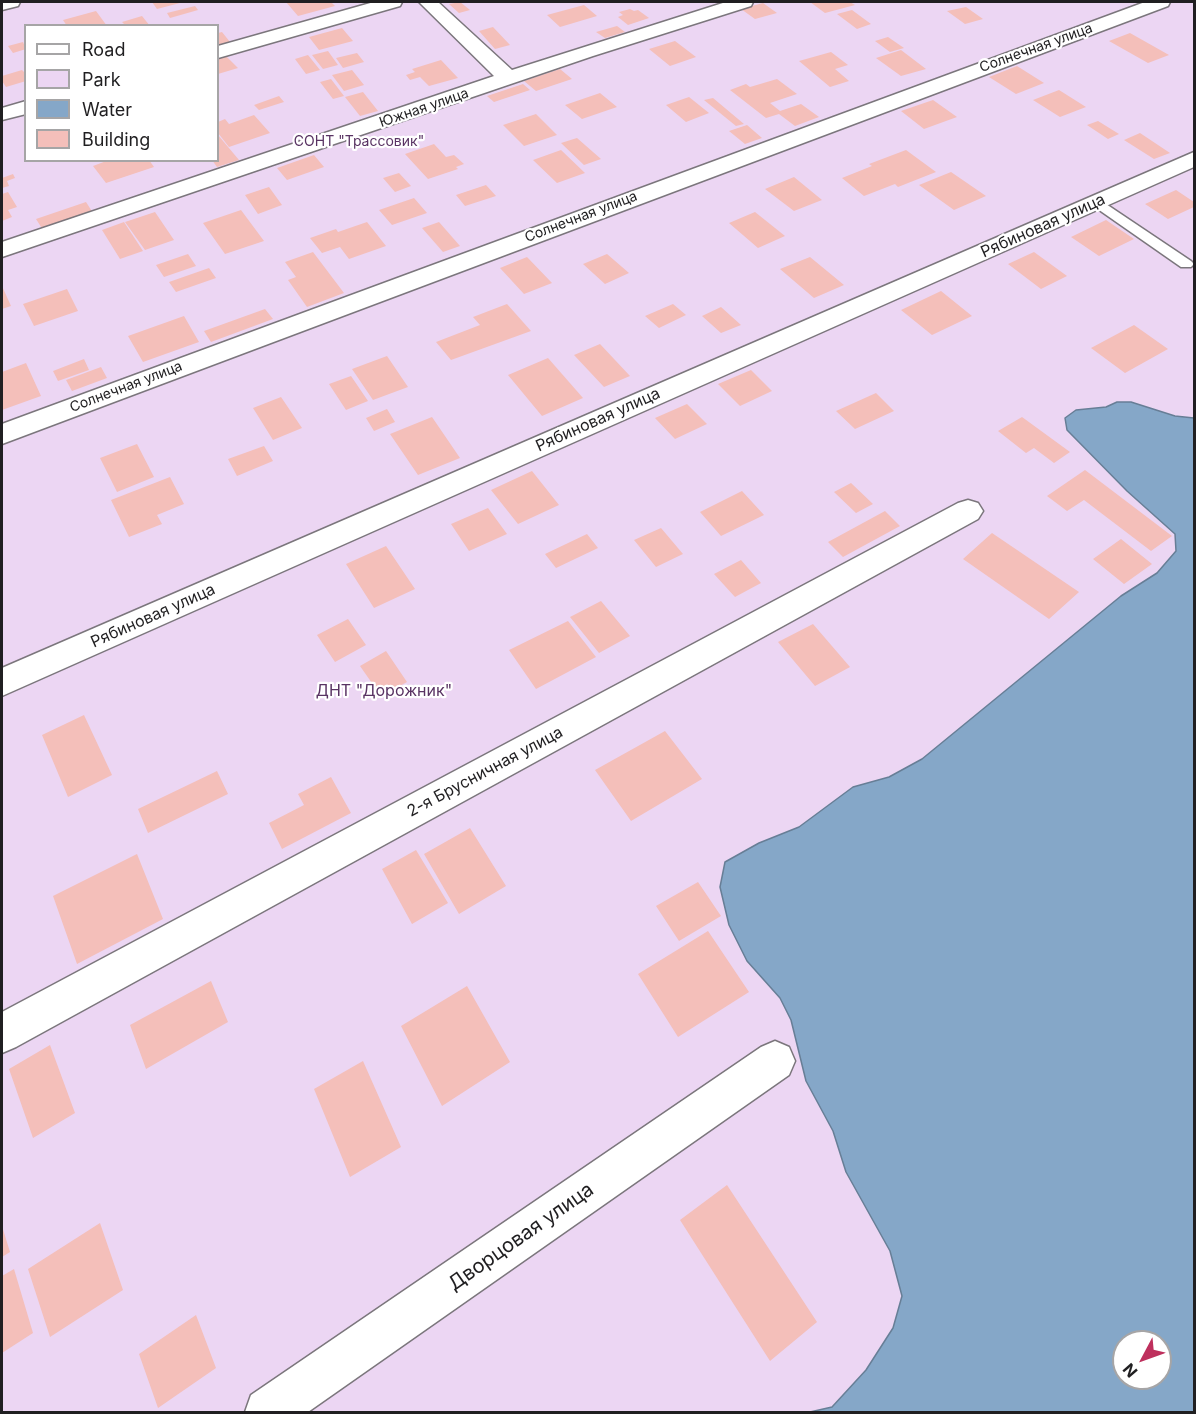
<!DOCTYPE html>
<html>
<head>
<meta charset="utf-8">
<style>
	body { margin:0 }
	#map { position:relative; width:1196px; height:1414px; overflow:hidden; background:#f5f0f6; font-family:Inter,sans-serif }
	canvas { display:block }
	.frame { position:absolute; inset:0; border:3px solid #201f21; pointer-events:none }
	.legend { position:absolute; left:24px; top:24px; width:195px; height:138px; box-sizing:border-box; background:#fff; border:2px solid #a6a5a6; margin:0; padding:8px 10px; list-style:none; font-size:18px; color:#201f21 }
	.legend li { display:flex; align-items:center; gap:12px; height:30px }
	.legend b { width:30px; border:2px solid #a6a5a6 }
	.north { position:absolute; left:1112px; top:1330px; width:60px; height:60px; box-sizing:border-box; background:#fff; border:2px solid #a6a5a6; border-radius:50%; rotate:229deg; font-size:16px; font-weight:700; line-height:24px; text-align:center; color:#201f21 }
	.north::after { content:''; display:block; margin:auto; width:21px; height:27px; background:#be305d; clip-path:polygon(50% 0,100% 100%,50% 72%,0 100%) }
</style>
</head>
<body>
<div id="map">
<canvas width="1196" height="1414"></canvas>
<div class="frame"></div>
<ul class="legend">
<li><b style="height:8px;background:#fff"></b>Road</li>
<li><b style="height:16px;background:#ecd6f3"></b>Park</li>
<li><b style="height:16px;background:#85a7c8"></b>Water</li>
<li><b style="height:16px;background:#f4bfba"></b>Building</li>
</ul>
<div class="north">N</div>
</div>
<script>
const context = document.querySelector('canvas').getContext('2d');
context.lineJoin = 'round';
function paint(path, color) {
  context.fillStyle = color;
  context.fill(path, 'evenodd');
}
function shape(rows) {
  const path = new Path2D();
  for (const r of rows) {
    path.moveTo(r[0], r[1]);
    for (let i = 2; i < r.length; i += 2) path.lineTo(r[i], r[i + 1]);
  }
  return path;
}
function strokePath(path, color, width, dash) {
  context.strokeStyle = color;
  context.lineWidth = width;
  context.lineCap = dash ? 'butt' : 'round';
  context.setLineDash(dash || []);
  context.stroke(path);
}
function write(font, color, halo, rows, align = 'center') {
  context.font = font + ' Inter,sans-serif';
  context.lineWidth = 4.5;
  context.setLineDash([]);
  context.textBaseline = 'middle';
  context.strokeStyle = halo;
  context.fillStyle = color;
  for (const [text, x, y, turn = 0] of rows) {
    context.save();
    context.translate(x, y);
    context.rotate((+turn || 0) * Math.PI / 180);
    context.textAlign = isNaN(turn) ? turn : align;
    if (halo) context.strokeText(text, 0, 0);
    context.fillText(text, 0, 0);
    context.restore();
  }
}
const green = shape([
	[2,2,1194,2,1194,418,1175,416,1131,402,1117,402,1106,407,1076,410,1067,430,1127,491,1175,534,1176,551,1157,573,1121,596,922,759,889,777,853,787,799,827,759,843,725,862,747,961,780,998,791,1020,806,1081,833,1131,846,1172,890,1251,902,1296,893,1328,866,1370,832,1407,810,1412,2,1412],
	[26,26,218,26,218,160,26,160]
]);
const water = shape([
	[1117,402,1131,402,1175,416,1194,418,1194,1412,810,1412,832,1407,866,1370,893,1328,902,1296,890,1251,846,1172,833,1131,806,1081,791,1020,780,998,747,961,729,925,720,887,725,862,759,843,799,827,853,787,889,777,922,759,1121,596,1157,573,1176,551,1175,534,1127,491,1067,430,1065,418,1076,410,1106,407,1117,402],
	[1124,1342,1160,1342,1160,1378,1124,1378,1124,1342]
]);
const building = shape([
	[152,2,178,2,180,3,157,9],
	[286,2,331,2,335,6,298,16],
	[460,2,470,10,459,13,449,4],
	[810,2,850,2,855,5,825,13],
	[763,3,777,13,755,19,741,9],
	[584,5,597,16,560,27,547,15],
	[195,6,198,10,170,18,167,13],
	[966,7,983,19,965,24,947,11],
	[630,9,634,11,638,10,649,18,628,25,618,17,623,15,619,12],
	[852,10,871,24,857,29,837,14],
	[96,11,107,26,67,26,63,20],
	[142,16,150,26,126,26,122,22],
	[617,26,625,32,605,38,596,32],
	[493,27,510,45,495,49,479,31],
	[342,28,353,41,319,50,309,37],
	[222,32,230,42,218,45,218,33],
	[1130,33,1169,55,1148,63,1109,41],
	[888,37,904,48,890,52,875,41],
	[675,41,696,57,670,66,649,49],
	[23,42,26,49,13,53,8,46],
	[901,50,926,69,901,76,876,58],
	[328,51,338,65,323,69,312,55],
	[831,52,848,65,835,69,849,81,830,87,799,61],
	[357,53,364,62,343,68,336,58],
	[308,55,320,70,306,74,295,59],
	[226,56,238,68,218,74,218,59],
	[441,60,458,78,429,86,420,77,410,80,406,75,415,72,412,69],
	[1017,66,1044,83,1016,94,989,77],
	[560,69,572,79,536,91,524,81],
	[22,70,26,74,26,81,6,87,2,81,2,76],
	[352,70,364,85,344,91,332,75],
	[331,79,344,96,333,99,320,82],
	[777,79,797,94,770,103,780,111,801,104,819,117,795,126,779,114,766,118,730,90,746,84,750,87],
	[523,84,530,90,494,102,487,96],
	[1059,90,1086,107,1060,117,1033,100],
	[363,92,378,111,360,116,345,97],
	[600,93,617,107,582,119,565,105],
	[279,96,284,102,259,110,254,105],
	[689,97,709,113,686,122,666,105],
	[713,98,744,124,736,126,704,100],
	[933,100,957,117,924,129,901,111],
	[536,114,557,135,524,146,503,125],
	[254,115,270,133,229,147,218,133,218,122,225,119,229,124],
	[1098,121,1119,134,1108,139,1087,125],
	[747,125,762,138,745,144,729,131],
	[1140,133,1170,153,1154,159,1124,140],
	[218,135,239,160,217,167,212,160,218,160],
	[577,138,601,159,584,165,561,143],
	[434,144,446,157,454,155,464,164,456,167,458,169,428,179,405,154],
	[561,150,585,173,557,183,533,160],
	[906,150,936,172,898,187,895,184,864,196,842,178,872,166,869,164],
	[314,155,324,167,287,180,277,168],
	[109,160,149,160,154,167,106,183,93,166],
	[951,172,986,196,954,210,919,185],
	[399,173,411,186,395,192,383,178],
	[13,174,15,178,7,181,9,186,2,188,2,178],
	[794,177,822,200,794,211,765,189],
	[486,185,496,196,465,206,456,195],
	[269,187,282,205,258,214,245,195],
	[1176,190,1194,202,1194,207,1168,219,1145,204],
	[8,192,17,207,8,210,12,217,2,221,2,194],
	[414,198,427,213,392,225,379,210],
	[86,202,93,213,43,230,36,219],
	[241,210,264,241,225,254,203,223],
	[155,212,174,240,145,250,125,222],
	[755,212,785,236,758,248,729,223],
	[1106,220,1134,239,1099,256,1071,237],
	[124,222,143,251,120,259,102,230],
	[367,222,386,246,349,259,340,247,322,253,310,238,336,229,338,232],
	[439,222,460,246,443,252,422,228],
	[313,252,344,293,307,307,288,280,296,277,285,262],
	[1034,252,1067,276,1041,289,1008,264],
	[188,254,196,266,164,277,156,265],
	[607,254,629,273,605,284,583,264],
	[527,257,552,283,524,294,500,268],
	[810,257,844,285,814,298,780,269],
	[209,268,216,278,176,292,169,282],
	[2,286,11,306,2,309],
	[67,289,78,311,34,326,23,304],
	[941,291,972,316,932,335,901,310],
	[507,304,531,331,451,360,436,342,480,325,473,317],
	[673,304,686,315,659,328,645,316],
	[721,307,741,325,721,333,702,316],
	[265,309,273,319,211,342,204,331],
	[184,316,199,342,143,362,128,336],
	[1134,325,1168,349,1125,373,1091,348],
	[600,344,630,376,604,387,574,355],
	[387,356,408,387,373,400,352,369],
	[548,358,583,398,542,416,508,375],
	[84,359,89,370,58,381,53,371],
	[26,363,41,396,2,410,2,372],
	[101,367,107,378,72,391,66,380],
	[751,370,772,391,740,406,718,384],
	[351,376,368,401,346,410,329,384],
	[876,393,894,411,855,429,836,411],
	[281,397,302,428,273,440,253,408],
	[687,404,707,424,675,439,655,418],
	[387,409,395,422,374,431,366,418],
	[432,417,460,458,418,475,390,434],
	[1022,417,1070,452,1054,463,1034,448,1026,453,998,431],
	[137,444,154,477,117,492,100,458],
	[264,446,273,461,237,476,228,459],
	[1085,470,1172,536,1151,551,1084,500,1067,511,1047,496],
	[532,471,559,505,518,524,491,490],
	[170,477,184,504,157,515,162,524,129,537,111,500],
	[851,483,873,504,856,513,834,492],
	[742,491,764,515,721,536,700,512],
	[488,508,507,534,469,551,451,524],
	[885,511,900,526,843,557,828,542],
	[661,528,683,554,656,567,634,540],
	[992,533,1079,592,1049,619,963,559],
	[587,534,598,548,556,568,545,554],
	[1121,539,1152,564,1124,584,1093,559],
	[386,546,415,589,374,608,346,564],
	[741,560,761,583,735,597,714,574],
	[601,601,630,636,599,653,570,617],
	[348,619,366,645,335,662,317,635],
	[568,621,596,657,536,689,509,650],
	[813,624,850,667,815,686,778,642],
	[386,651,407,682,381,696,360,666],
	[84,715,112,775,68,797,42,735],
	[665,731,702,779,631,821,595,770],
	[217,771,228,794,148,833,138,809],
	[331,777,351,813,282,849,269,823,304,805,298,794],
	[470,828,506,886,459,914,424,854],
	[416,850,448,903,412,924,382,869],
	[137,854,163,919,77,964,53,896],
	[698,882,721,916,679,941,656,906],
	[708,931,749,992,678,1037,638,974],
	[211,981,228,1022,146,1069,130,1025],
	[467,986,510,1062,442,1106,401,1026],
	[50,1045,75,1113,33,1138,9,1069],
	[363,1061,401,1147,350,1177,314,1089],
	[727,1185,817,1322,770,1361,680,1220],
	[100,1223,123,1290,50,1337,28,1269],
	[2,1226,10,1252,2,1257],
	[14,1269,33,1333,2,1353,2,1276],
	[196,1315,216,1368,158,1408,139,1354]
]);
const lane = shape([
	[1097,198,1191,261,1194,264,1191,267,1181,267,1092,205,1090,202,1092,199,1097,198]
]);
const street = shape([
	[2,2,20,2,18,6,2,10,2,2],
	[374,2,402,2,400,6,218,58,218,46,374,2],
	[419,2,438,2,512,70,726,2,753,2,751,6,593,56,2,257,2,242,494,76,419,2],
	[1145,2,1170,2,1168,6,2,444,2,424,1145,2],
	[26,101,26,114,2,120,2,108,26,101],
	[1194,152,1194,167,2,696,2,668,1194,152],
	[968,500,978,503,983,511,978,519,16,1047,2,1053,2,1012,958,503,968,500],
	[775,1041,789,1047,795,1061,789,1075,308,1412,245,1412,251,1395,761,1047,775,1041]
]);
const farStreetnames = [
	["Солнечная улица",1036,48,-20],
	["Южная улица",424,108,-19],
	["Солнечная улица",581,217,-21],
	["Солнечная улица",126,387,-21]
];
const farParknames = [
	["СОНТ \"Трассовик\"",359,142]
];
const streetNames = [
	["Рябиновая улица",1043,226,-24],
	["Рябиновая улица",598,420,-24],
	["Рябиновая улица",153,616,-24],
	["2-я Брусничная улица",485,772,-28]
];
const parkNames = [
	["ДНТ \"Дорожник\"",384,691]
];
const nearStreetnames = [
	["Дворцовая улица",521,1237,-35]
];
paint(green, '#ecd6f3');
paint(water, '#85a7c8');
strokePath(water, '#677e96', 1.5);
paint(building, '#f4bfba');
strokePath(lane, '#7b767c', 3);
strokePath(street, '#7b767c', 3);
paint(lane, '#fff');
paint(street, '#fff');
write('14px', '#201f21', '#fff', farStreetnames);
write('14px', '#593363', '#fff', farParknames);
write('16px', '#201f21', '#fff', streetNames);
write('16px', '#593363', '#fff', parkNames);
write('20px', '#201f21', '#fff', nearStreetnames);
</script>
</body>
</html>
